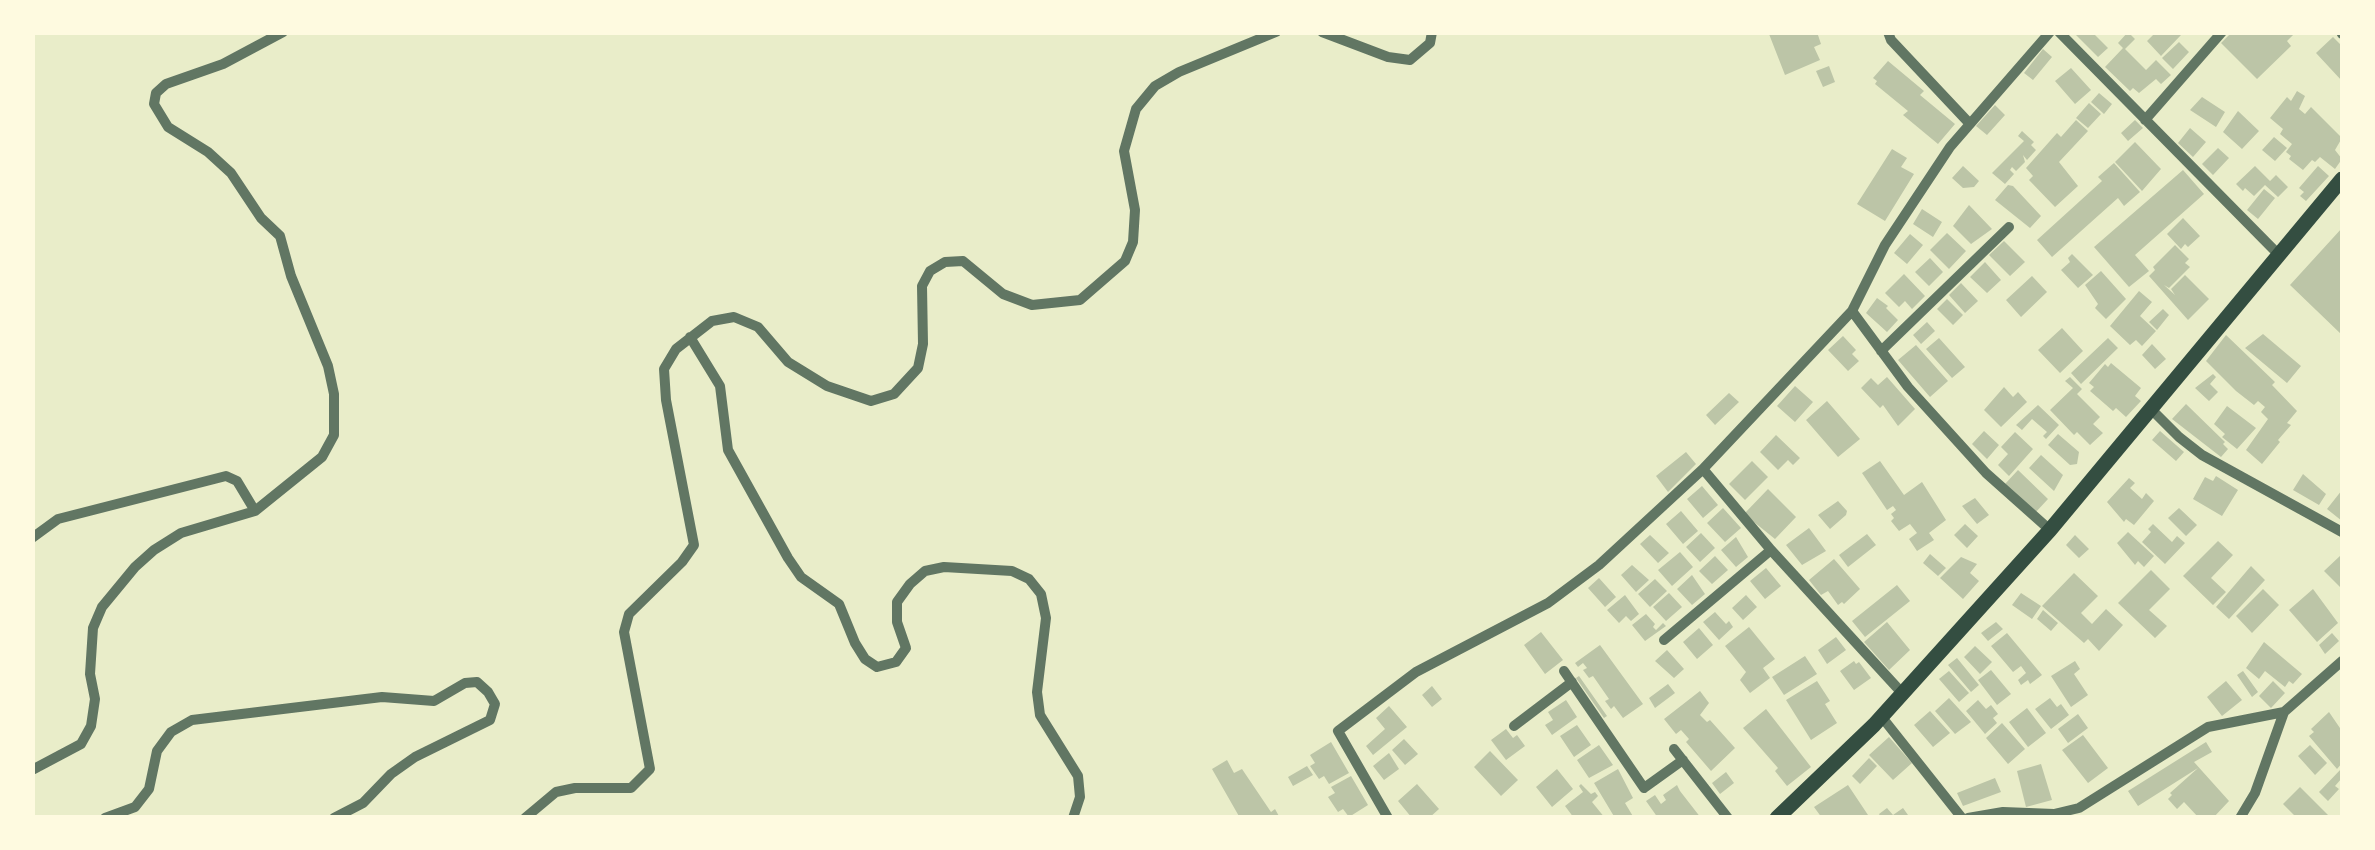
<!DOCTYPE html>
<html>
<head>
<meta charset="utf-8">
<style>
	body { margin:0 }
	#map { position:relative; width:2375px; height:850px; overflow:hidden; background:#e9edc9; font-family:Raleway,sans-serif }
	canvas { display:block }
	.frame { position:absolute; inset:0; border:35px solid #fefae0; pointer-events:none }
</style>
</head>
<body>
<div id="map">
<canvas width="2375" height="850"></canvas>
<div class="frame"></div>
</div>
<script>
const context = document.querySelector('canvas').getContext('2d');
context.lineJoin = 'round';
function paint(path, color) {
  context.fillStyle = color;
  context.fill(path, 'evenodd');
}
function shape(rows) {
  const path = new Path2D();
  for (const r of rows) {
    path.moveTo(r[0], r[1]);
    for (let i = 2; i < r.length; i += 2) path.lineTo(r[i], r[i + 1]);
  }
  return path;
}
function strokePath(path, color, width, dash) {
  context.strokeStyle = color;
  context.lineWidth = width;
  context.lineCap = dash ? 'butt' : 'round';
  context.setLineDash(dash || []);
  context.stroke(path);
}
const building = shape([
	[1817,32,1821,44,1814,47,1820,60,1785,75,1769,34],
	[2079,32,2092,32,2108,48,2098,57,2076,35],
	[2128,32,2135,39,2125,49,2146,70,2156,60,2171,75,2161,84,2156,79,2139,93,2133,88,2130,91,2105,67,2123,48,2118,43],
	[2156,32,2178,32,2181,35,2161,56,2147,41],
	[2232,32,2296,32,2287,41,2291,46,2257,79,2221,43],
	[2333,37,2342,46,2342,81,2316,53],
	[2179,42,2189,52,2173,69,2162,58],
	[2043,49,2052,57,2033,80,2024,73],
	[1888,61,1924,91,1920,95,1955,124,1938,144,1903,115,1908,111,1875,84,1877,81,1873,78],
	[1829,66,1835,82,1823,87,1816,71],
	[2071,68,2091,90,2075,104,2055,81],
	[2297,91,2305,96,2299,109,2305,114,2311,107,2342,138,2335,150,2342,159,2335,169,2320,157,2315,162,2312,160,2303,170,2289,159,2291,156,2286,152,2292,144,2280,134,2283,129,2270,118,2287,97,2291,101],
	[2099,93,2112,104,2104,114,2091,102],
	[2202,97,2225,112,2216,127,2190,110],
	[2089,103,2101,114,2088,128,2076,118],
	[1995,105,2005,115,1987,135,1976,126],
	[2238,111,2259,131,2242,149,2223,132],
	[2076,120,2088,131,2059,162,2078,186,2055,207,2029,180,2033,176,2026,168,2057,133,2061,137],
	[2135,120,2143,128,2128,141,2121,133],
	[2190,128,2206,142,2193,157,2178,143],
	[2022,131,2034,142,2031,145,2036,150,2027,160,2023,155,2025,162,2016,171,2012,167,2010,170,2014,174,2005,184,1992,173,2024,141,2018,136],
	[2274,137,2287,148,2275,161,2262,150],
	[2135,142,2161,169,2142,191,2115,162],
	[2218,148,2229,158,2213,175,2202,164],
	[1892,149,1907,158,1901,167,1914,174,1885,221,1857,204],
	[2114,163,2140,192,2124,206,2118,198,2052,257,2037,240,2102,181,2098,177],
	[1963,166,1979,181,1974,187,1963,188,1952,178],
	[2255,166,2270,181,2276,175,2288,187,2278,197,2265,185,2254,196,2245,188,2243,191,2236,184],
	[2318,166,2329,176,2306,201,2300,196,2304,192,2299,188],
	[2183,170,2204,194,2135,255,2149,271,2129,287,2094,247],
	[2008,185,2013,186,2041,216,2030,228,1995,200],
	[2264,189,2275,198,2258,219,2247,210],
	[1969,205,1992,229,1971,244,1953,226],
	[1922,209,1942,222,1933,237,1913,224],
	[2183,218,2200,236,2188,247,2185,244,2181,249,2167,234],
	[2342,228,2342,335,2290,285],
	[1947,233,1966,251,1949,269,1930,250],
	[1910,234,1923,245,1907,264,1894,253],
	[2004,241,2025,262,2010,276,1989,255],
	[2175,245,2189,259,2185,263,2190,267,2169,288,2164,285,2175,295,2171,289,2185,275,2209,299,2188,320,2149,276,2155,270,2153,267],
	[2072,254,2093,275,2078,288,2061,270,2070,262,2068,258],
	[1930,258,1943,272,1929,286,1915,272],
	[1985,262,2001,280,1987,293,1970,277],
	[2101,271,2126,299,2106,319,2095,308,2098,304,2085,285],
	[1904,274,1925,296,1912,309,1905,301,1899,307,1885,293],
	[2032,276,2047,292,2021,317,2006,300],
	[1961,283,1978,301,1965,313,1949,295],
	[2139,291,2152,302,2140,316,2156,331,2142,346,2136,340,2130,345,2110,326],
	[1877,298,1888,306,1886,308,1898,320,1887,332,1866,313],
	[1947,299,1963,315,1953,325,1937,309],
	[2163,309,2169,315,2157,330,2149,322],
	[1927,322,1935,331,1921,344,1913,335],
	[2062,328,2083,351,2060,373,2038,350],
	[2263,334,2301,366,2287,383,2245,348],
	[2226,335,2275,382,2272,385,2297,411,2287,423,2291,425,2278,440,2280,442,2262,464,2246,450,2268,419,2261,412,2265,407,2258,401,2254,405,2236,391,2206,361],
	[1843,336,1856,350,1852,354,1859,361,1848,371,1828,350],
	[1939,338,1965,367,1952,378,1926,349],
	[2108,338,2118,348,2081,384,2071,373],
	[2152,344,2166,359,2155,369,2142,355],
	[1916,345,1948,381,1930,397,1898,360],
	[2111,363,2141,388,2135,396,2141,401,2126,417,2116,408,2113,411,2090,391,2094,387,2089,383,2105,364,2108,367],
	[2213,374,2216,377,2210,384,2218,392,2209,401,2195,388],
	[1887,377,1915,409,1898,426,1883,405,1880,408,1861,388,1871,378,1878,385],
	[2070,377,2082,389,2077,394,2100,417,2093,424,2103,433,2090,445,2077,432,2074,435,2050,410,2073,388,2065,381],
	[1795,386,1813,402,1795,422,1777,406],
	[2004,387,2013,397,2018,392,2027,402,2001,427,1984,410],
	[1729,393,1739,402,1715,425,1706,415],
	[1827,401,1860,439,1838,457,1806,420],
	[2186,404,2225,442,2223,444,2228,449,2221,457,2172,419],
	[2038,405,2059,425,2046,439,2043,436,2047,432,2032,419,2022,430,2016,425],
	[2227,406,2256,428,2237,449,2222,437,2225,434,2214,424],
	[1984,431,1999,445,1987,459,1972,444],
	[2160,431,2184,452,2176,461,2152,440],
	[2015,432,2033,449,2009,476,1998,465,2008,454,2001,447],
	[2058,434,2079,452,2077,464,2070,465,2048,445],
	[1776,435,1800,458,1793,465,1788,460,1778,470,1760,452],
	[1686,452,1696,464,1668,492,1656,476],
	[2041,455,2063,475,2054,491,2029,468],
	[1752,461,1768,477,1745,500,1729,484],
	[1880,461,1904,495,1922,482,1946,520,1929,533,1934,540,1917,551,1909,539,1917,533,1910,524,1899,531,1891,521,1894,518,1891,514,1896,510,1893,506,1887,510,1862,473],
	[2018,470,2048,499,2035,513,2005,484],
	[2303,474,2326,494,2319,505,2293,490],
	[2216,476,2238,490,2222,516,2193,499,2205,477,2213,481],
	[2129,478,2135,483,2130,488,2142,499,2146,493,2154,501,2134,525,2126,519,2124,522,2107,502],
	[1702,486,1718,505,1703,518,1687,499],
	[1768,489,1796,517,1775,539,1744,514],
	[2342,490,2342,521,2327,509],
	[1975,498,1989,515,1977,524,1962,506],
	[1838,501,1847,511,1846,515,1830,529,1818,515],
	[1723,508,1741,528,1725,542,1707,523],
	[2179,508,2197,525,2186,536,2168,518],
	[1681,511,1698,531,1683,544,1666,524],
	[1965,524,1978,536,1967,548,1954,535],
	[2153,524,2172,542,2177,536,2185,543,2165,564,2142,542,2151,532,2148,529],
	[1809,528,1826,551,1802,565,1786,545],
	[2128,532,2154,556,2144,567,2138,561,2135,565,2117,543],
	[1701,533,1715,548,1700,562,1686,547],
	[1867,534,1876,545,1848,567,1839,555],
	[1650,535,1669,553,1658,563,1640,544],
	[2075,535,2089,549,2079,558,2066,545],
	[1736,537,1748,557,1736,567,1721,550],
	[2218,541,2233,555,2211,578,2226,592,2213,605,2183,576],
	[1680,552,1693,567,1672,586,1658,570],
	[1930,554,1946,568,1938,576,1923,563],
	[2341,555,2342,585,2340,587,2324,571],
	[1715,556,1728,570,1712,584,1699,571],
	[1961,557,1977,564,1970,573,1979,581,1963,599,1940,578],
	[1834,559,1860,589,1844,604,1842,602,1838,605,1828,591,1821,595,1809,580],
	[1632,565,1649,580,1636,592,1621,575],
	[2251,566,2265,580,2229,619,2216,607],
	[1766,568,1781,586,1765,599,1750,581],
	[2151,570,2170,589,2149,610,2167,626,2155,638,2118,603],
	[2074,573,2098,596,2081,613,2092,624,2106,609,2123,625,2099,651,2088,639,2084,643,2042,606],
	[1692,575,1705,594,1692,605,1677,589],
	[1599,578,1616,597,1605,607,1588,588],
	[1655,579,1667,591,1650,607,1638,594],
	[1897,585,1910,601,1865,637,1852,621],
	[2263,589,2279,605,2252,633,2236,616],
	[2313,589,2338,623,2317,642,2289,610],
	[1669,593,1682,607,1666,621,1653,607],
	[2021,593,2041,606,2032,619,2012,605],
	[1625,595,1639,614,1631,621,1626,616,1619,623,1607,610],
	[1746,595,1757,607,1743,620,1732,608],
	[2043,610,2058,623,2051,631,2037,619],
	[1715,612,1726,624,1729,621,1733,627,1719,640,1703,622],
	[1646,614,1655,624,1653,627,1656,630,1663,623,1666,626,1645,641,1632,625],
	[1887,622,1910,650,1889,670,1864,642],
	[1996,622,2003,629,1988,641,1981,633],
	[1749,627,1775,659,1763,668,1770,678,1750,693,1740,680,1746,672,1725,646],
	[1699,628,1713,645,1697,659,1683,642],
	[1541,632,1563,660,1545,674,1524,645],
	[2007,633,2042,675,2030,684,2028,680,2021,685,2018,680,2026,673,2021,666,2013,672,1991,646],
	[2332,633,2339,641,2325,654,2319,645],
	[1836,637,1846,650,1827,664,1818,650],
	[2264,642,2302,674,2293,684,2289,681,2285,687,2265,671,2259,679,2246,668],
	[1600,645,1643,704,1623,718,1614,706,1611,709,1605,701,1609,699,1593,676,1589,678,1583,670,1587,668,1583,663,1578,667,1575,663],
	[1975,646,1992,662,1980,674,1964,657],
	[1667,650,1684,669,1674,678,1655,661],
	[1805,656,1817,674,1784,695,1772,677],
	[1957,658,1979,685,1971,692,1948,665],
	[1854,661,1856,664,1859,662,1871,678,1854,690,1840,671],
	[2075,661,2080,669,2074,674,2088,695,2071,707,2051,676],
	[1991,670,2011,694,1997,705,1978,680],
	[1949,671,1969,693,1959,702,1939,679],
	[2243,671,2258,692,2252,697,2237,675],
	[1579,676,1607,716,1604,718,1576,678],
	[1817,681,1830,701,1825,704,1837,723,1811,740,1786,700],
	[2226,681,2242,700,2222,716,2207,697],
	[2273,681,2285,693,2271,708,2259,696],
	[1668,684,1675,693,1655,708,1649,698],
	[1432,686,1442,699,1432,707,1422,695],
	[1700,691,1709,703,1700,715,1707,722,1710,720,1735,748,1711,771,1686,742,1689,739,1681,730,1676,734,1664,719],
	[1949,698,1971,722,1955,734,1935,711],
	[2050,698,2057,707,2061,704,2069,715,2051,729,2035,709],
	[1566,700,1577,717,1552,735,1545,725,1553,720,1548,712],
	[1978,700,1986,709,1991,705,1998,714,1993,718,1997,723,1985,734,1966,711],
	[1389,706,1407,727,1373,755,1366,746,1385,729,1376,718],
	[2027,708,2046,733,2028,747,2009,722],
	[1766,709,1811,767,1787,786,1775,771,1778,768,1743,728],
	[1930,711,1950,733,1933,747,1914,725],
	[2329,712,2342,731,2342,763,2337,769,2309,736,2314,732,2311,729],
	[2078,714,2088,728,2068,743,2058,729],
	[2002,723,2025,749,2008,764,1986,738],
	[1577,725,1591,745,1574,757,1560,736],
	[1506,729,1513,738,1517,735,1525,746,1506,760,1491,740],
	[2083,735,2108,768,2088,783,2062,750],
	[1889,737,1912,763,1893,780,1869,755],
	[1404,739,1418,754,1405,765,1392,750],
	[1331,742,1349,773,1329,784,1324,776,1319,779,1310,766,1315,763,1310,755],
	[2206,742,2212,752,2194,762,2229,801,2213,818,2199,818,2184,802,2177,809,2168,799,2172,795,2170,793,2198,768,2138,806,2128,791],
	[1599,745,1613,765,1589,778,1577,760],
	[2310,745,2327,763,2315,775,2298,756],
	[1490,751,1518,780,1501,796,1474,767],
	[1389,753,1399,769,1384,780,1373,766],
	[1869,758,1877,766,1860,784,1852,776],
	[1227,760,1234,773,1242,769,1271,812,1275,809,1280,818,1240,818,1212,769],
	[2041,764,2052,800,2026,807,2017,771],
	[1307,766,1313,775,1293,786,1288,777],
	[2342,768,2342,778,2335,786,2339,789,2328,801,2319,792],
	[1557,769,1573,789,1552,807,1536,787],
	[1618,769,1633,798,1625,803,1634,818,1615,818,1594,783],
	[1726,772,1734,783,1720,794,1712,783],
	[1351,776,1368,805,1349,817,1343,809,1338,812,1328,797,1335,793,1331,787],
	[1995,778,2001,792,1963,806,1957,793],
	[1417,784,1439,809,1429,818,1412,818,1398,801],
	[1581,784,1591,794,1595,792,1598,796,1592,802,1605,818,1574,818,1565,806,1583,792,1579,786],
	[1677,785,1680,791,1701,818,1658,818,1646,801,1655,795,1661,804,1666,800,1663,795],
	[1848,785,1870,818,1822,818,1814,807],
	[2300,787,2331,818,2297,818,2283,804],
	[1887,808,1893,815,1903,808,1908,815,1881,818,1879,814]
]);
const minor = shape([
	[1322,32,1388,57,1410,60,1430,43,1432,32],
	[1888,32,1891,40,1970,124],
	[2059,32,2279,255],
	[2341,32,2342,34],
	[2145,120,2222,32],
	[1852,311,1908,387,1986,473,2050,530],
	[690,337,720,386,728,450,788,558,801,577,839,604,855,643,865,659,877,667,896,662,906,648,897,622,897,602,910,584,925,571,944,567,1012,571,1029,579,1041,594,1046,618,1037,692,1040,715,1078,776,1080,797,1073,818],
	[1881,351,2009,227],
	[2151,409,2179,437,2202,455,2342,532],
	[32,538,58,519,226,476,237,481,255,511],
	[1664,640,1771,550],
	[1564,671,1644,788,1683,760],
	[1902,693,1771,550,1703,469,1852,311,1885,245,1950,147,2050,32],
	[1881,716,1962,818],
	[1514,726,1572,682],
	[1674,749,1728,818],
	[32,770,81,744,91,726,95,699,90,674,93,628,102,607,135,567,154,550,181,533,255,511,322,457,334,435,334,394,328,366,291,276,280,236,261,218,231,173,208,152,168,127,154,104,156,93,166,84,223,64,283,32],
	[105,818,135,807,149,789,157,751,171,732,192,720,382,697,434,701,465,683,477,682,488,692,495,704,490,720,415,757,391,774,363,803,334,818],
	[525,818,556,792,575,788,631,788,650,769,624,632,629,614,682,562,694,545,666,400,664,369,676,349,712,321,734,317,758,327,788,362,827,386,871,401,894,394,918,368,923,344,922,286,930,271,945,262,963,261,1003,294,1032,305,1080,300,1125,261,1133,242,1135,210,1124,151,1136,109,1155,86,1179,72,1276,32],
	[1388,818,1338,731,1416,672,1548,603,1599,565,1703,469],
	[1968,818,2003,812,2054,814,2079,808,2208,727,2284,712],
	[2240,818,2255,793,2284,712,2342,661]
]);
const secondary = shape([
	[1777,818,1874,725,2050,530,2342,179]
]);
paint(building, '#bcc5a7');
strokePath(minor, '#617663', 10);
strokePath(secondary, '#344e41', 15);
</script>
</body>
</html>
